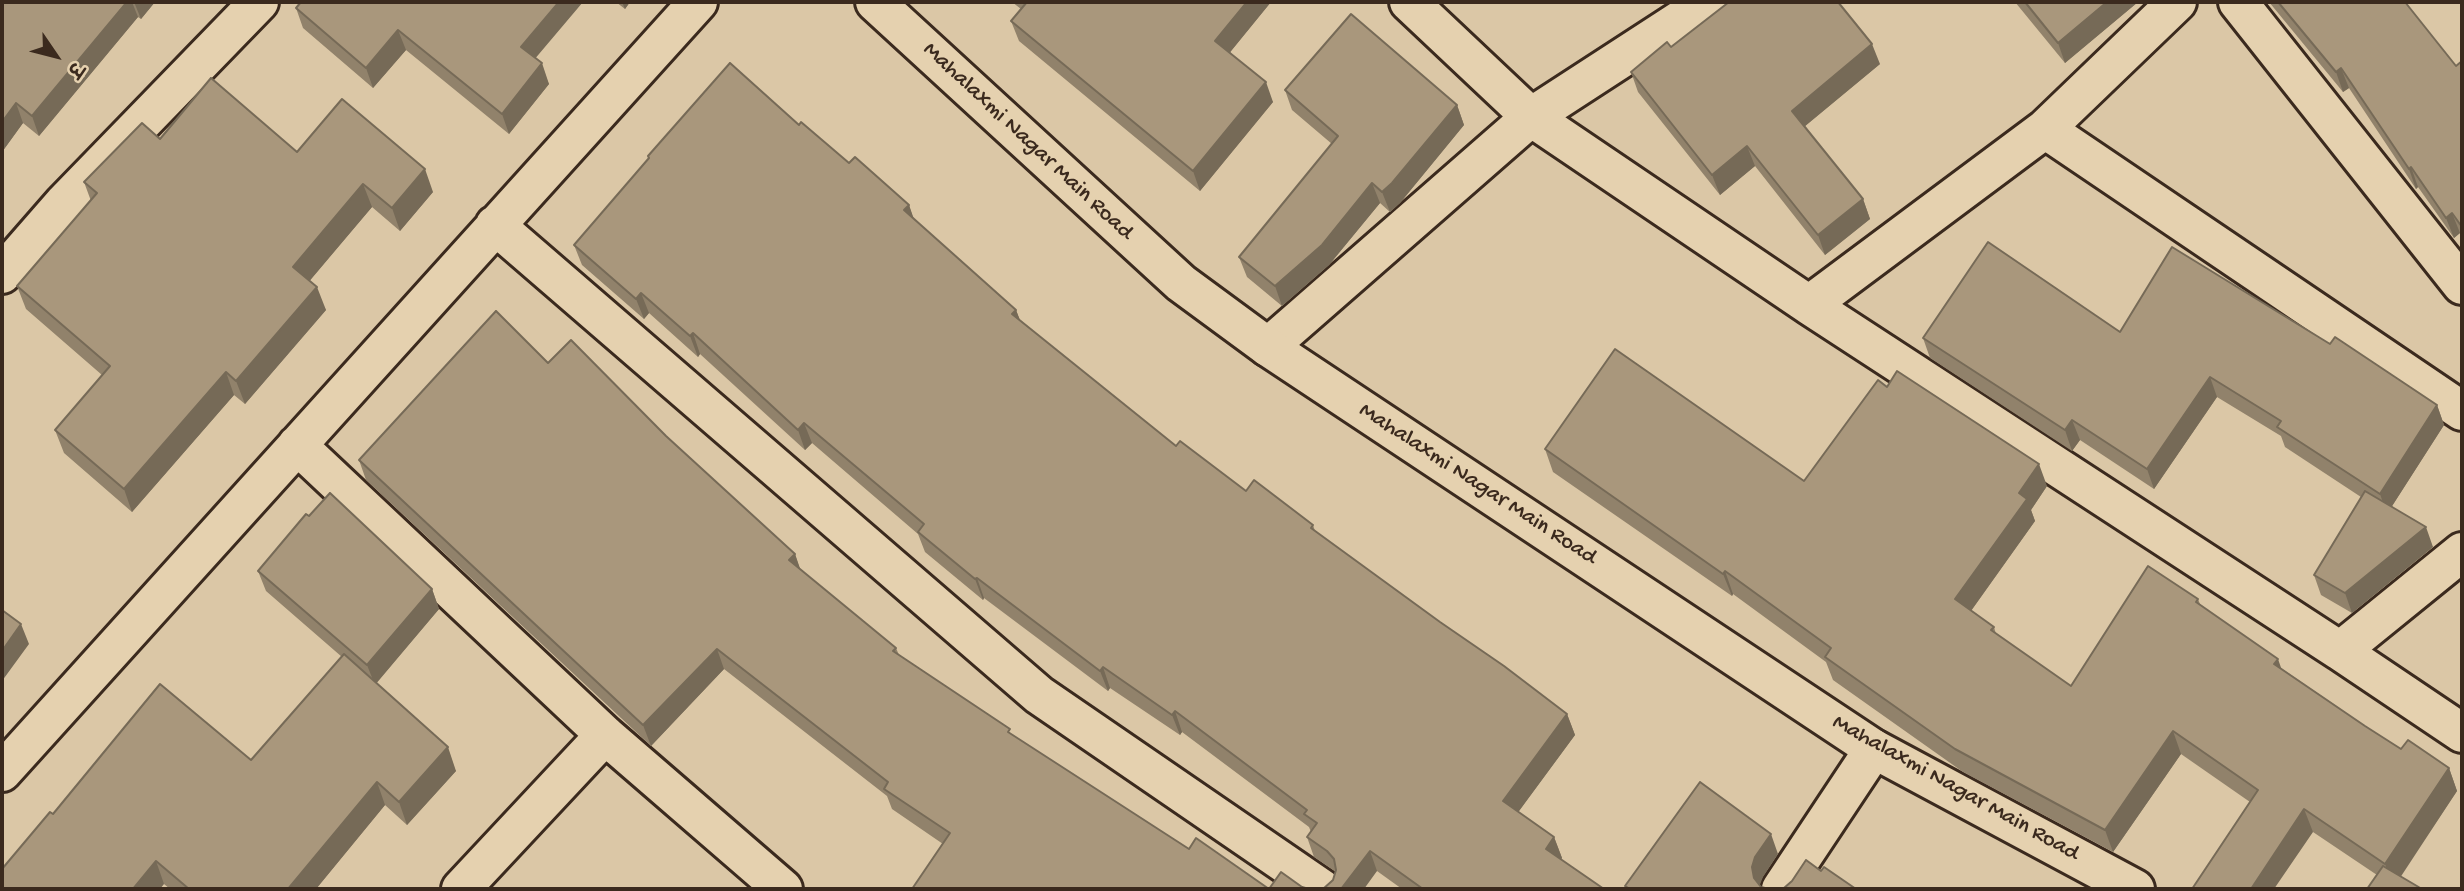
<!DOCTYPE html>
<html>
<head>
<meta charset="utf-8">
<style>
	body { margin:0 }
	#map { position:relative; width:2464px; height:891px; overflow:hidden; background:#dbc7a6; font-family:"Gochi Hand","Playpen Sans Deva",sans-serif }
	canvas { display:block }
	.frame { position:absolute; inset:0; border:4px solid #3b2a1e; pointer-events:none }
	.north { position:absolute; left:21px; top:21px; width:70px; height:70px; -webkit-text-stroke:5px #e5d1af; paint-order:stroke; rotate:125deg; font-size:19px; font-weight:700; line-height:28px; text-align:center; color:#3b2a1e }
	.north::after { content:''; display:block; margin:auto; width:24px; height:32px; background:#3b2a1e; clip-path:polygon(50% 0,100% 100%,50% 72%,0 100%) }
</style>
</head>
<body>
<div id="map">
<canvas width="2464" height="891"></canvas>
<div class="frame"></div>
<div class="north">उ</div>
</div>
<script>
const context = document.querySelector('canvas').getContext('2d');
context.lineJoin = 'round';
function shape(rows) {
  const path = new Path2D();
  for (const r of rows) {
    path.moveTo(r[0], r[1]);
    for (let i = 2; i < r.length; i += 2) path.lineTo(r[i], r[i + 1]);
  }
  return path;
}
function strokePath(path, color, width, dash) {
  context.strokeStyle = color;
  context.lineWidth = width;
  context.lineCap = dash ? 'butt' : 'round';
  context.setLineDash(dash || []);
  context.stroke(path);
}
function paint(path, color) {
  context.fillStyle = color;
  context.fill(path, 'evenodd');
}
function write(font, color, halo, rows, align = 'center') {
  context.font = font + ' "Gochi Hand",sans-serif';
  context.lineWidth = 6;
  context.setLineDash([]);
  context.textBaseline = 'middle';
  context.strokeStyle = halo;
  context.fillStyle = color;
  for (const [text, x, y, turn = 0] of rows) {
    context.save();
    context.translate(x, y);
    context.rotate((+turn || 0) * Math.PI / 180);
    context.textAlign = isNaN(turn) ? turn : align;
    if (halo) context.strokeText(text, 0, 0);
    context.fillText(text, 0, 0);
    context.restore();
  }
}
const minor = shape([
	[1409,2,1531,117,1708,2],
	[2238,2,2462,285],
	[2045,129,2177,2],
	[495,225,1039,695,1322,889],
	[2,274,64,203,259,2],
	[1268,347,1531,117,1809,305],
	[2462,411,2045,129,1809,305,2340,651,2462,552],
	[297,445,605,735,783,889],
	[2340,651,2462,733],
	[2,772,698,2],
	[461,889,605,735],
	[1781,889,1874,749]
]);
const tertiary = shape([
	[875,2,1181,283,1268,347,1874,749,2135,889]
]);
const wall = shape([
	[2,2,155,2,141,19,138,17,39,136,23,123,2,152],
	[616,2,630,2,625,9],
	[1012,2,1271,2,1230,52,1273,102,1200,191,1019,41,1011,21,1021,9],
	[2015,2,2138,2,2065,63],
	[2269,2,2405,2,2456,66,2462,61,2462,237,2460,233,2454,238,2418,187,2416,189,2349,88,2343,92],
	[296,8,535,58,549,84,509,134,406,50,373,88,303,28],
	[1671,47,1880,64,1804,127,1863,199,1870,219,1825,255,1755,166,1720,195,1638,92,1631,72],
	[1285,90,1457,105,1464,125,1400,203,1390,212,1380,203,1329,265,1282,306,1247,277,1239,257,1332,144,1292,110],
	[799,125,849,163,909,205,913,218,1016,310,1020,321,1176,446,1246,491,1313,525,1315,531,1567,714,1575,735,1518,812,1554,837,1562,858,1561,859,1604,889,1402,889,1377,871,1323,889,1333,880,1336,872,1314,857,1307,837,1311,832,1309,827,1182,732,1180,735,1110,688,1108,691,984,598,983,600,925,552,918,534,812,443,805,450,700,354,698,357,649,313,644,319,582,265,574,245,649,159,648,156],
	[160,139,297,152,433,192,400,231,372,207,309,281,326,310,245,404,234,395,132,512,64,453,55,430,102,375,26,309,17,286,91,201,84,182],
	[2120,332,2330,344,2437,405,2444,425,2392,506,2433,547,2352,613,2321,595,2314,575,2361,497,2285,447,2281,436,2217,397,2154,489,2080,440,2072,451,1930,358,1923,338],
	[548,363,666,436,795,554,800,570,896,648,899,655,1011,734,1189,849,1269,889,1302,887,1309,889,912,889,943,844,892,809,887,796,724,669,651,746,366,480,359,460],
	[1887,387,2047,486,2031,510,2035,521,1971,611,1994,627,1996,634,2071,686,2198,599,2200,604,2281,668,2365,726,2401,749,2449,768,2457,791,2400,876,2377,875,2313,832,2250,802,2181,754,2113,852,1963,772,1833,680,1826,662,1733,594,1732,596,1553,472,1545,449,1804,481],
	[258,571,432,589,439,609,376,683,456,771,407,825,385,805,316,889,170,889,164,884,53,814,251,760,342,657,266,591]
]);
const shadedWall = shape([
	[127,2,132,2,138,17,39,136,32,116],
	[134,2,155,2,141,19],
	[559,2,583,2,528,67,521,47],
	[622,2,630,2,625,9],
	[1247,2,1271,2,1223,61,1215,41],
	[2107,2,2138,2,2065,63,2058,43],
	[398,30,406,50,373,88,366,68],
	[1872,44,1880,64,1799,131,1792,111],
	[542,63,549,84,509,134,502,114],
	[2341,68,2349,88,2343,92,2336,72],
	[1266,82,1273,102,1200,191,1193,171],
	[16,103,23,123,2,152,2,122],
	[1457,105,1464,125,1400,203,1390,212,1382,192],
	[1747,146,1755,166,1720,195,1712,175],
	[2411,167,2418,187,2416,189,2409,169],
	[425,169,433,192,400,231,392,208],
	[1372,183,1380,203,1329,265,1282,306,1275,286],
	[363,184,372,207,302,290,293,267],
	[1863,199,1870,219,1825,255,1818,235],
	[909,205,916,225,904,210],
	[2452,213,2460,233,2454,238,2446,218],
	[317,287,326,310,245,404,236,381],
	[641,293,649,313,644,319,636,299],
	[1016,310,1024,330,1012,314],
	[693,333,700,354,698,357,690,336],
	[226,372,234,395,132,512,124,489],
	[2210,377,2217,397,2154,489,2147,469],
	[2437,405,2444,425,2387,514,2380,494],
	[2072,420,2080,440,2072,451,2065,430],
	[804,423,812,443,805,450,798,430],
	[2039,464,2047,486,2031,510,2035,521,1963,622,1955,599,2019,493],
	[2426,527,2433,547,2352,613,2345,593],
	[795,554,802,574,789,560],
	[1725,571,1733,594,1732,596,1723,574],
	[977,578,984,598,983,600,975,579],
	[432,589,439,609,375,685,367,665],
	[21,624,29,644,2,681,2,651],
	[717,649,724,669,651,746,643,725],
	[2278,659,2286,682,2274,664],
	[1103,667,1110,688,1108,691,1100,671],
	[1175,711,1182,732,1180,735,1172,715],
	[1567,714,1575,735,1511,822,1503,801],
	[2173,731,2181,754,2113,852,2105,830],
	[448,747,456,771,407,825,399,802],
	[2449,768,2457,791,2394,887,2385,864],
	[377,782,385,805,316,889,288,889],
	[2304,809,2313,832,2274,889,2251,889],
	[1771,834,1778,854,1763,877,1759,887,1754,878,1752,867,1755,857],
	[1554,837,1562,858,1554,869,1546,849],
	[1370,851,1377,871,1364,889,1341,889],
	[156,861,164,884,160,889,133,889]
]);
const building = shape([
	[2,2,127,2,32,116,16,103,2,122,2,2],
	[301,2,559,2,521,47,542,63,502,114,398,30,366,68,296,8,301,2],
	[1027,2,1247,2,1215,41,1266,82,1193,171,1011,21,1027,2],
	[1729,2,1838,2,1872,44,1792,111,1863,199,1818,235,1747,146,1712,175,1631,72,1667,42,1671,47,1729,2],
	[2025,2,2107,2,2058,43,2025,2],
	[2278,2,2405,2,2456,66,2462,61,2462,227,2452,213,2446,218,2411,167,2409,169,2341,68,2336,72,2278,2],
	[1351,14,1457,105,1392,183,1382,192,1372,183,1322,245,1275,286,1239,257,1338,136,1285,90,1351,14],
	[730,63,799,125,801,122,849,163,855,157,909,205,904,210,1016,310,1012,314,1176,446,1180,441,1246,491,1254,480,1313,525,1311,528,1440,622,1504,666,1567,714,1503,801,1554,837,1546,849,1604,889,1423,889,1370,851,1341,889,1319,889,1323,889,1333,880,1336,870,1334,859,1327,851,1307,837,1317,823,1304,814,1307,810,1175,711,1172,715,1103,667,1100,671,977,578,975,579,918,532,924,524,804,423,798,430,693,333,690,336,641,293,636,299,574,245,649,158,648,156,730,63],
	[211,78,297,152,342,99,425,169,392,208,363,184,293,267,317,287,236,381,226,372,124,489,55,430,110,366,17,286,97,193,84,182,142,123,160,139,211,78],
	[1988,242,2120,332,2172,247,2330,344,2335,337,2437,405,2380,494,2277,427,2281,421,2210,377,2147,469,2072,420,2065,430,1923,338,1988,242],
	[496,311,548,363,571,340,666,436,795,554,789,560,896,648,893,651,1010,729,1008,732,1189,849,1196,838,1269,889,1281,872,1302,887,1309,889,912,889,950,833,884,789,888,782,717,649,643,725,359,460,496,311],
	[1615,349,1804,481,1878,380,1887,387,1897,371,2039,464,2019,493,2027,499,1955,599,1994,627,1991,630,2071,686,2148,566,2198,599,2196,602,2278,659,2274,664,2365,726,2401,749,2408,740,2449,768,2385,864,2304,809,2251,889,2192,889,2258,790,2173,731,2105,830,1955,749,1825,657,1831,648,1725,571,1723,574,1545,449,1615,349],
	[2365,491,2426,527,2345,593,2314,575,2365,491],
	[330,493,432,589,367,665,258,571,306,514,309,516,330,493],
	[2,610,21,624,2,651,2,610],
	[344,654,448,747,399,802,377,782,288,889,189,889,156,861,133,889,2,889,2,869,50,812,53,814,160,684,251,760,344,654],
	[1700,782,1771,834,1755,857,1752,867,1754,878,1761,887,1769,889,1630,889,1625,886,1700,782],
	[1806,860,1821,871,1824,867,1856,889,1779,889,1784,888,1792,881,1806,860],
	[2383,866,2422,889,2367,889,2383,866]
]);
const streetNames = [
	["Mahalaxmi Nagar Main Road",1027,142,43],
	["Mahalaxmi Nagar Main Road",1477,485,33],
	["Mahalaxmi Nagar Main Road",1955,789,29]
];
strokePath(minor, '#3b2a1e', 44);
strokePath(tertiary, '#3b2a1e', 44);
strokePath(minor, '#e5d1af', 38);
strokePath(tertiary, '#e5d1af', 38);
paint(wall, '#91826b');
paint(shadedWall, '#766a57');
paint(building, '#a9977c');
strokePath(building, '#766a57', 2);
write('23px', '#3b2a1e', '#e5d1af', streetNames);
</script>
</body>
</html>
